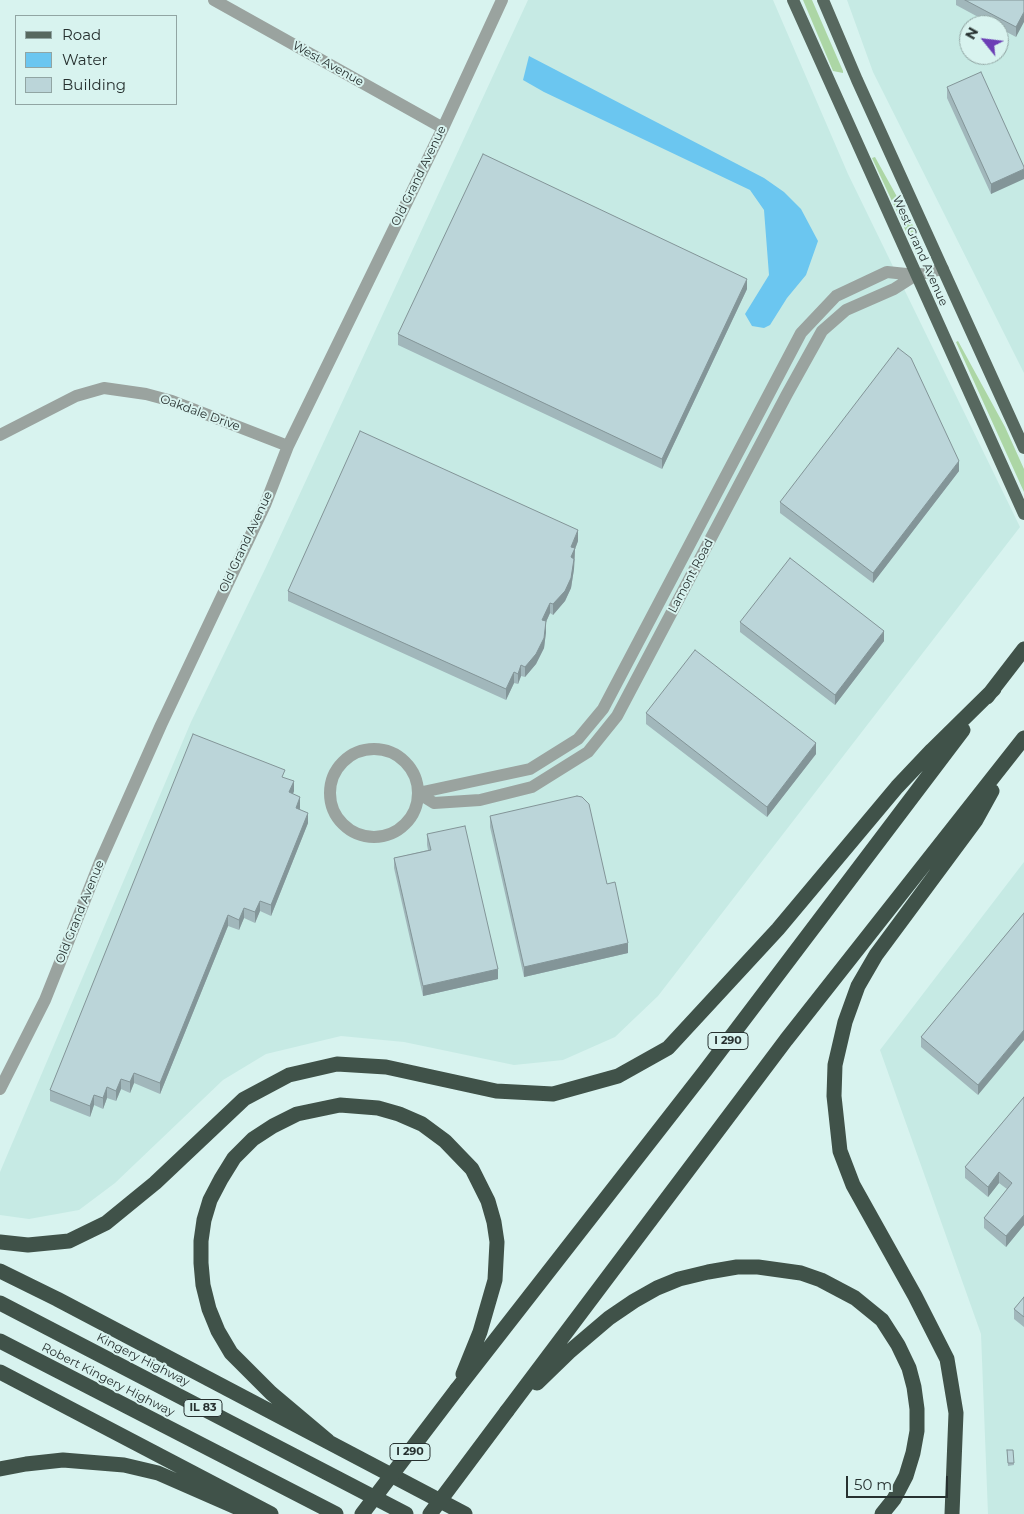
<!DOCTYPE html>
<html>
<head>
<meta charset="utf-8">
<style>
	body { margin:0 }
	#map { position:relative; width:1024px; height:1514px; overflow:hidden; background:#d8f3ef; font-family:Montserrat,sans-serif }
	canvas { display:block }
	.legend { position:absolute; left:15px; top:15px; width:162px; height:90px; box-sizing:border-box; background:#d8f3ef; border:1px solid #91a5a3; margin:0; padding:6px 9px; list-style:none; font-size:15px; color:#273130 }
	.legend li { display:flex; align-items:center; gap:10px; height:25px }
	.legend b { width:25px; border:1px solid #91a5a3 }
	.north { position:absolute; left:959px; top:15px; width:50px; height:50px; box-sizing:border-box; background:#d8f3ef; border:1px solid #91a5a3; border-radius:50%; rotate:299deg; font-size:14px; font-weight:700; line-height:20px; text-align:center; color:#273130 }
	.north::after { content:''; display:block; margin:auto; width:18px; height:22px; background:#6b3eb5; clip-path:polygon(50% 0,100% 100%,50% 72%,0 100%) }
	.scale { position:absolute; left:846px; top:1476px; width:102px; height:22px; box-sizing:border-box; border:2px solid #273130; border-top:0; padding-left:6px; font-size:15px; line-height:18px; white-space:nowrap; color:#273130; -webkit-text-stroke:4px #d8f3ef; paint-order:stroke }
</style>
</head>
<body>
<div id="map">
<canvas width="1024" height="1514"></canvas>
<ul class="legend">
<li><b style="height:6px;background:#57685f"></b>Road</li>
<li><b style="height:14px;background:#6bc6f0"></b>Water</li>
<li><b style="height:14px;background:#bbd5d9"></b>Building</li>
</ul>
<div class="north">N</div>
<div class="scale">50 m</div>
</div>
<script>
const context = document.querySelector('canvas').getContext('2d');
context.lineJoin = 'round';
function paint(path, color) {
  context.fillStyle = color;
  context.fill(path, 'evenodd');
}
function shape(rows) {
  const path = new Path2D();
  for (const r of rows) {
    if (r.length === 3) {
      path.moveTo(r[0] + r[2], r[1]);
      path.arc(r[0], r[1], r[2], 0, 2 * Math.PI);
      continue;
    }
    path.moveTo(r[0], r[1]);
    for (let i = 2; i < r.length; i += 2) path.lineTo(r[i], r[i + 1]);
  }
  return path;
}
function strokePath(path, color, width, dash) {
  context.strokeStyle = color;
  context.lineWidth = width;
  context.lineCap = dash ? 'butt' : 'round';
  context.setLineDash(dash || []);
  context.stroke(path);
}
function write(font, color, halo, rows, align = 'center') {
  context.font = font + ' Montserrat,sans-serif';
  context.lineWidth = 4;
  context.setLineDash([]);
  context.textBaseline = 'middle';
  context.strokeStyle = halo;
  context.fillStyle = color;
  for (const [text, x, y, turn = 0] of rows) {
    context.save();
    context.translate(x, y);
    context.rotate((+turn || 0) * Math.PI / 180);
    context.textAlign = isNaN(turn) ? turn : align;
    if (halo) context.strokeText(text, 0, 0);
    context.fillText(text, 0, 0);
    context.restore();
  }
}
const built = shape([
	[528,0,773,0,848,174,1020,527,658,996,615,1037,563,1060,514,1065,404,1042,341,1036,266,1054,223,1080,115,1183,79,1210,29,1219,0,1215,0,1172,191,722,266,567],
	[847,0,1024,0,1024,373,873,72],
	[969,25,999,25,999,55,969,55],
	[1024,862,1024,1514,988,1514,981,1334,880,1050]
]);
const green = shape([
	[803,0,812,0,843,71,843,73,833,71],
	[875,157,916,231,919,240,919,252,916,253,872,158],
	[958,341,1005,427,1024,469,1024,492,956,342]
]);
const water = shape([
	[529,56,764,178,784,192,801,209,818,241,806,275,787,298,770,325,764,328,752,326,745,314,769,275,764,210,750,190,544,92,523,80]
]);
const minor = shape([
	[214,0,443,128],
	[0,435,76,396,104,388,146,394,172,401,288,446],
	[374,793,44],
	[418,793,530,769,578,739,603,709,801,333,836,296,887,272,916,275,943,269],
	[418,793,434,803,480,800,532,787,588,752,617,716,787,394,822,331,846,310,894,289,916,275],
	[0,1089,45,1000,100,862,161,725,265,505,288,446,443,128,502,0]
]);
const major = shape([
	[793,0,1024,514],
	[823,0,857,80,1024,448]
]);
const highway = shape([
	[987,697,1024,649],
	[0,1242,28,1245,69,1241,106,1223,155,1183,244,1099,289,1075,337,1064,386,1067,496,1091,553,1094,618,1076,668,1048,778,929,897,787,932,750,994,689],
	[0,1271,57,1299,465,1514],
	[0,1303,406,1514],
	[0,1341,336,1514],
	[0,1372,271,1514],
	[537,1383,569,1352,609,1318,634,1301,657,1288,679,1279,708,1272,737,1267,758,1267,801,1273,821,1280,855,1298,882,1320,898,1345,909,1368,914,1387,917,1409,917,1431,913,1453,906,1476,894,1499,882,1514],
	[457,1389,705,1071,963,730],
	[507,1411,786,1040,1024,738],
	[328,1441,271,1393,231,1353,218,1331,209,1309,203,1285,201,1263,201,1241,204,1220,210,1200,221,1179,234,1158,253,1139,273,1126,297,1114,340,1105,378,1108,399,1114,422,1124,445,1141,472,1169,488,1201,494,1222,497,1242,495,1280,480,1332,463,1374],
	[0,1469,26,1464,63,1460,124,1465,158,1473,252,1514],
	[952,1514,956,1413,947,1359,915,1296,853,1185,840,1151,834,1096,835,1065,845,1022,858,986,876,955,976,820,992,791]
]);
const highwayBridge = shape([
	[362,1514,457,1389],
	[430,1514,507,1411]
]);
const wall = shape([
	[956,0,1024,0,1016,37,999,28,999,25,993,25,956,5],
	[947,87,1024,167,991,194,947,98],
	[747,289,662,469,398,345,398,334],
	[959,471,873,583,780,513,780,502],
	[578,541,575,549,574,569,571,588,565,601,553,615,550,613,546,622,546,632,544,648,536,664,525,677,521,676,518,684,514,683,506,700,288,601,288,591],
	[740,622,884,641,835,705,740,632],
	[646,713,816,754,767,817,646,724],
	[285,778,294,791,293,794,300,808,300,809,308,823,271,916,260,911,255,923,244,918,239,930,228,926,160,1094,134,1083,130,1093,121,1089,116,1101,107,1098,103,1109,94,1105,90,1117,50,1101,50,1090],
	[490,816,607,884,628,953,524,977,490,827],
	[427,834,498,979,423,996,394,868,394,858,428,850,427,845],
	[1024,913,978,1095,921,1047,921,1037],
	[1024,1097,1024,1225,1006,1247,984,1228,984,1218,1007,1189,999,1183,988,1197,965,1178,965,1167],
	[1024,1297,1024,1327,1014,1319,1014,1309],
	[1007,1450,1013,1450,1014,1465,1008,1466]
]);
const shadedWall = shape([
	[1024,12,1024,22,1016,37,1016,27],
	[1024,169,1024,179,991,194,991,184],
	[747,279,747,289,662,469,662,459],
	[959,461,959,471,873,583,873,573],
	[578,530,578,541,575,549,574,569,571,588,565,601,553,615,553,604,571,568,571,547],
	[550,603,550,613,546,622,546,632,544,648,536,664,525,677,525,667,542,620],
	[884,631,884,641,835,705,835,695],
	[521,665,521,676,518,684,518,674],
	[514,672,514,683,506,700,506,689],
	[816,743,816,754,767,817,767,807],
	[294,781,294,791,289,803,289,792],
	[300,797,300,808,296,818,296,808],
	[308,813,308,823,271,916,271,905],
	[260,901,260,911,255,923,255,912],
	[244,908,244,918,239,930,239,920],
	[228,915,228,926,160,1094,160,1083],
	[628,943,628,953,524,977,524,967],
	[498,969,498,979,423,996,423,986],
	[1024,1030,1024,1040,978,1095,978,1085],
	[134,1073,134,1083,130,1093,130,1082],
	[121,1079,121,1089,116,1101,116,1091],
	[107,1087,107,1098,103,1109,103,1098],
	[94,1095,94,1105,90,1117,90,1106],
	[999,1172,999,1183,988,1197,988,1187],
	[1024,1215,1024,1225,1006,1247,1006,1236]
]);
const building = shape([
	[965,0,1024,0,1024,12,1016,27,965,0],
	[981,72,1024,167,1024,169,991,184,947,87,981,72],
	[483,154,747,279,662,459,398,334,483,154],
	[898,348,911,358,959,461,873,573,780,502,898,348],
	[360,431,578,530,571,547,575,548,571,557,574,559,571,578,565,591,553,604,550,603,542,620,546,621,544,638,536,654,525,667,521,665,518,674,514,672,506,689,288,591,360,431],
	[790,558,884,631,835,695,740,622,790,558],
	[695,650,816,743,767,807,646,713,695,650],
	[193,734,285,770,282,777,294,781,289,792,300,797,296,808,308,813,271,905,260,901,255,912,244,908,239,920,228,915,160,1083,134,1073,130,1082,121,1079,116,1091,107,1087,103,1098,94,1095,90,1106,50,1090,193,734],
	[577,796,582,797,589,804,607,884,615,882,628,943,524,967,490,816,577,796],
	[465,826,498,969,423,986,394,858,431,850,427,834,465,826],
	[1024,913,1024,1030,978,1085,921,1037,1024,913],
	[1024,1097,1024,1215,1006,1236,984,1218,1012,1183,999,1172,988,1187,965,1167,1024,1097],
	[1024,1297,1024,1317,1014,1309,1024,1297],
	[1007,1450,1013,1450,1014,1463,1008,1463,1007,1450]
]);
const shields = [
	[728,1041,40],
	[203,1408,38],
	[410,1452,40]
];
const shieldNames = [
	["I 290",728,1041],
	["IL 83",203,1408],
	["I 290",410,1452]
];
const streetNames = [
	["West Avenue",328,64,29],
	["Old Grand Avenue",419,176,-64],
	["West Grand Avenue",920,251,66],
	["Oakdale Drive",200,413,20],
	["Old Grand Avenue",246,542,-65],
	["Lamont Road",691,576,-62],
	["Old Grand Avenue",80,912,-68],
	["Kingery Highway",143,1360,27],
	["Robert Kingery Highway",108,1380,27]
];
paint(built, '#c6eae4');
paint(green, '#acd6a5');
paint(water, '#6bc6f0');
strokePath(minor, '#9aa39f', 12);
strokePath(major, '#57685f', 12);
strokePath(highway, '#405249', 15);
strokePath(highwayBridge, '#405249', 15);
paint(wall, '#a1b7bb');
paint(shadedWall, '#839598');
paint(building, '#bbd5d9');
strokePath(building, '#839598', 1);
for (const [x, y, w] of shields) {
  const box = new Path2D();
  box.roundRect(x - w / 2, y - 8.5, w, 17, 4);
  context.fillStyle = '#d8f3ef';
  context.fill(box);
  strokePath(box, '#273130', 1);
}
write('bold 11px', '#273130', null, shieldNames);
write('12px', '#273130', '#d8f3ef', streetNames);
</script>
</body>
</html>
